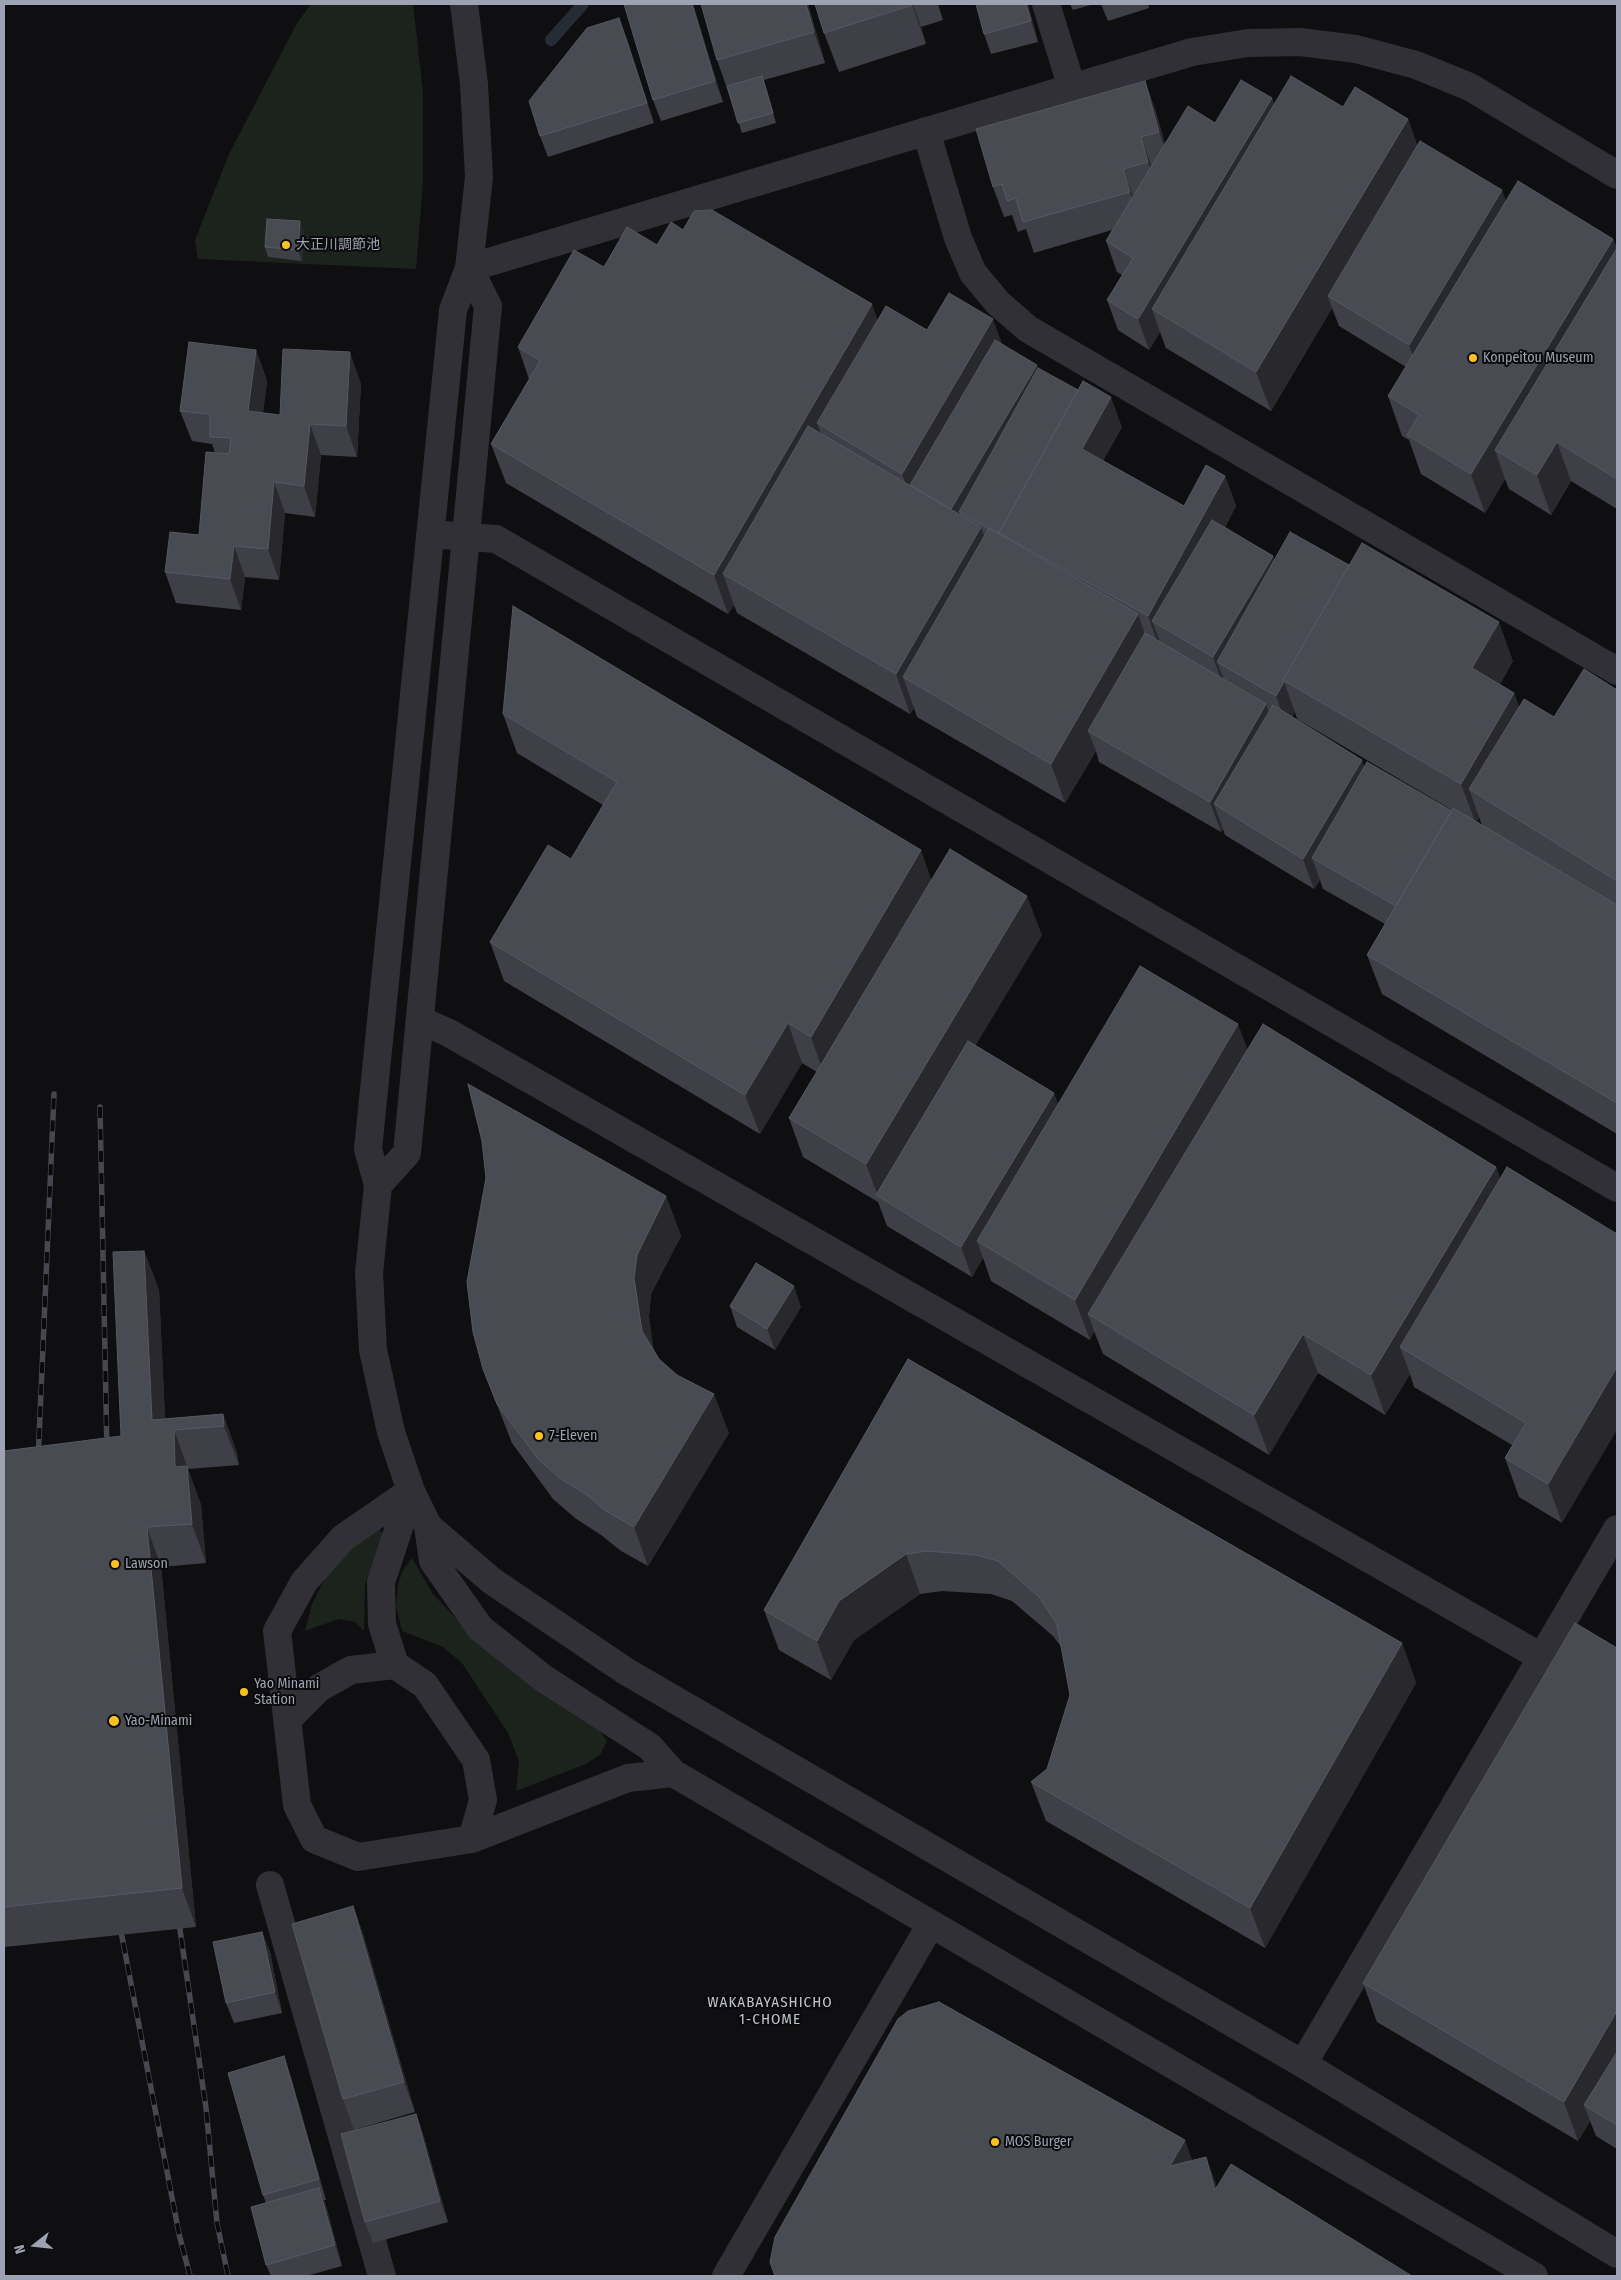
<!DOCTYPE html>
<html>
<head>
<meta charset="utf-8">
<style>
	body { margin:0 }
	#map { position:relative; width:1621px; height:2280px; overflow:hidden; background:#0f0f11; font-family:"Fira Sans Condensed",sans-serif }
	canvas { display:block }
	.frame { position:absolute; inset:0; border:5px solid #9ea3b3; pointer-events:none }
	.north { position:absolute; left:10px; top:2220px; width:50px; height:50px; -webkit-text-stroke:4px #0a0a0b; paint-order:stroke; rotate:254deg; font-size:14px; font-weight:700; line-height:20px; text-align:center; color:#9ea3b3 }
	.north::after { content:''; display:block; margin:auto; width:18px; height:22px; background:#9ea3b3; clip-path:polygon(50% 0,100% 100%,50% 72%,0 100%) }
</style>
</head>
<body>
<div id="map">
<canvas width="1621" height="2280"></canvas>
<div class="frame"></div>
<div class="north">N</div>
</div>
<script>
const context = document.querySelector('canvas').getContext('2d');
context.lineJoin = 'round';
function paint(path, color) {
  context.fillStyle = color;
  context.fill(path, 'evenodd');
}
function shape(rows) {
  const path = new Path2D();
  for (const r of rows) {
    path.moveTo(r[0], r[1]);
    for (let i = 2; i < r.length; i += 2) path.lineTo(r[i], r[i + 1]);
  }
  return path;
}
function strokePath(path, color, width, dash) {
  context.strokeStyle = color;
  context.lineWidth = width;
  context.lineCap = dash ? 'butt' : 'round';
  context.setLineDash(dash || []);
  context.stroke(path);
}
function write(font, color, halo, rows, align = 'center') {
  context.font = font + ' "Fira Sans Condensed","Noto Sans JP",sans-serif';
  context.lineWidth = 4;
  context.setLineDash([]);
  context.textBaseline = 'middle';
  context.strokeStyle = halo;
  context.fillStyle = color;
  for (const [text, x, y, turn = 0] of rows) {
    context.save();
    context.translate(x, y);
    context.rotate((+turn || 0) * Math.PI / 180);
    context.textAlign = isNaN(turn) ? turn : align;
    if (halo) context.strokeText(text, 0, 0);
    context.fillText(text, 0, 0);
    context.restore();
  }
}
const green = shape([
	[311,4,413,4,423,92,423,183,416,269,198,259,195,240,229,154,297,23],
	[374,1526,385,1535,365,1584,364,1631,355,1622,339,1619,305,1631,312,1604,327,1575,338,1560],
	[412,1558,433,1594,461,1624,540,1692,577,1711,597,1727,607,1741,600,1755,586,1764,516,1791,519,1761,508,1733,462,1663,443,1647,402,1631,396,1607,398,1584,403,1570]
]);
const stream = shape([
	[551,40,583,4]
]);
const minor = shape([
	[464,4,474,84,479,177,469,268,453,310,368,1149,378,1185,369,1273,373,1350,391,1432,411,1491,428,1526,433,1561,480,1628,543,1678,650,1747,673,1773,1534,2276],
	[1046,4,1072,88],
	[926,131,958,238,973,273,998,303,1028,329,1617,671],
	[469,268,1192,52,1248,43,1300,42,1356,49,1416,65,1470,87,1617,175],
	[430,534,496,539,1617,1188],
	[420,1020,449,1033,1543,1658],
	[378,1185,407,1153,488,306,469,268],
	[411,1491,343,1538,304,1582,277,1631,297,1805,314,1839,358,1857,472,1839,628,1778,673,1773],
	[411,1491,381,1582,382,1624,395,1665,425,1685,476,1760,483,1800,472,1839],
	[428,1526,492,1581,627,1672,1303,2064,1617,2254],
	[288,1719,319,1688,351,1670,395,1665],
	[270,1885,382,2276],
	[1303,2064,1617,1529],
	[726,2276,931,1924]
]);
const rail = shape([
	[100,1107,107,1452],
	[38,1461,54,1094],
	[178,1916,206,2108,217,2223,228,2276],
	[119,1921,179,2234,190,2276]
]);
const wall = shape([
	[624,4,693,4,723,102,661,121,653,100],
	[808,4,825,63,764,80,776,123,742,133,728,91,717,60],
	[815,4,938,4,943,20,921,27,926,44,839,72,824,33],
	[976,4,1028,4,1038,42,991,54,984,34],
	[1070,4,1094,4,1073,10],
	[1101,4,1148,4,1149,8,1108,21],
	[627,39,654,123,548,157,540,136],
	[1145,81,1156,112,1165,144,1272,98,1274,104,1343,107,1408,119,1417,145,1506,201,1613,239,1617,249,1617,248,1617,509,1571,481,1551,515,1509,489,1505,479,1485,513,1421,474,1409,440,1402,436,1388,396,1406,367,1339,326,1332,308,1271,411,1166,348,1160,332,1149,350,1118,330,1107,300,1122,275,1117,272,1106,241,1112,230,1034,253,1026,229,1018,232,1012,215,1004,217,993,187],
	[683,230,878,320,1002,345,1038,368,1122,427,1103,461,1184,506,1225,476,1236,506,1225,527,1273,556,1274,560,1513,661,1500,684,1514,693,1519,707,1554,717,1617,690,1617,1134,1382,994,1367,955,1385,924,1323,889,1320,880,1314,889,1225,835,1223,829,1221,832,1099,762,1096,751,1065,803,917,717,914,708,910,714,737,613,734,605,728,614,506,483,491,444,529,379,518,347,604,267,657,245],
	[1295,712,1297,719,1452,810,1452,811,1365,767,1292,717],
	[1479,817,1482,825,1477,822],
	[304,232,302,261,268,257,265,247],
	[256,350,267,381,263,413,280,415,361,383,357,457,321,455,315,517,285,513,279,580,245,577,241,610,176,603,165,572,199,535,215,453,212,444,192,441,180,411],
	[503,714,932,880,1042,935,975,1045,1054,1093,1058,1105,1247,1050,1496,1167,1500,1179,1562,1523,1519,1497,1505,1458,1512,1445,1414,1387,1410,1374,1385,1415,1318,1373,1269,1455,1103,1354,1094,1331,1090,1340,991,1281,983,1258,972,1277,887,1226,878,1202,803,1157,789,1118,817,1072,802,1063,760,1134,504,981,490,942,571,859,603,805,517,753],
	[666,1196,681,1236,651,1294,649,1317,653,1350,659,1359,729,1433,648,1566,621,1551,601,1535,575,1518,553,1499,512,1443,483,1369],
	[144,1251,159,1290,165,1419,223,1414,237,1453,239,1465,188,1469,201,1505,206,1563,161,1567,196,1927,4,1947,4,1451,121,1436],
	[730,1306,801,1307,775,1350,737,1327],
	[908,1359,1402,1643,1416,1683,1265,1948,1046,1821,1031,1782,1047,1769,1070,1695,1062,1648,1053,1636,1012,1601,991,1594,942,1591,920,1594,854,1640,831,1680,779,1650,764,1610],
	[1617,1648,1617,2149,1596,2136,1590,2121,1578,2141,1377,2022,1363,1983],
	[353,1906,364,1937,415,2112,354,2130,343,2099],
	[262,1932,270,1952,282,2013,234,2023,226,2003],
	[291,2077,326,2200,324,2200,327,2209,342,2266,306,2276,271,2276,266,2265,266,2203,263,2195],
	[416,2114,423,2134,448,2222,373,2243,365,2222]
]);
const shadedWall = shape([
	[692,4,693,4,723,102,715,81],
	[806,4,808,4,825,63,814,32],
	[912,4,913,4,921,27,926,44],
	[1026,4,1028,4,1038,42,1031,21],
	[619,18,627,39,654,123,647,103],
	[762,76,766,87,776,123,773,113],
	[1145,81,1156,112,1170,162,1159,132],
	[1272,98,1283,129,1152,309,1160,332,1149,350,1138,319],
	[1408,119,1422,158,1328,296,1332,308,1271,411,1256,372],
	[1141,137,1152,168,1159,192,1148,162],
	[1123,169,1134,199,1141,222,1130,192],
	[1502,190,1513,220,1420,375,1409,345],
	[300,221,304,232,302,261,298,250],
	[1613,239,1617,251,1495,450,1505,479,1485,513,1471,474],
	[872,304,886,343,817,423,826,447,723,574,734,605,728,614,714,575],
	[993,319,1004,349,913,504,902,474],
	[256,350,267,381,259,442,248,411],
	[350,352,361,383,357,457,346,426],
	[1037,365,1044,386,959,512,963,523,951,509],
	[1111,397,1122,427,1093,479,1082,449],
	[310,424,321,455,315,517,304,486],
	[1557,442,1571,481,1551,515,1537,475],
	[1225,476,1236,506,1168,630,1152,621,1161,644,1159,647,1148,616],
	[274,482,285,513,279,580,268,549],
	[981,527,995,566,903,677,914,708,910,714,896,674],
	[234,546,245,577,241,610,230,579],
	[1273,556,1284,586,1217,662,1226,685,1224,688,1213,657],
	[1138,614,1152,654,1088,731,1096,751,1065,803,1051,764],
	[1499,622,1513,661,1487,708,1472,668],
	[1284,682,1295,712,1287,726,1276,696],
	[1514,693,1528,732,1469,789,1479,817,1476,824,1461,784],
	[1266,704,1277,734,1214,804,1223,829,1221,832,1210,802],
	[1362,760,1373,790,1312,858,1320,880,1314,889,1303,859],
	[921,850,935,890,825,1077,811,1037],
	[1027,896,1042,935,883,1200,878,1196,866,1164],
	[788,1023,802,1063,760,1134,745,1095],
	[1238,1024,1253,1064,1088,1314,1094,1331,1090,1340,1075,1300],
	[1054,1093,1065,1124,977,1241,983,1258,972,1277,961,1247],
	[1496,1167,1510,1206,1400,1347,1410,1374,1385,1415,1371,1375],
	[666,1196,681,1236,651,1294,649,1317,657,1371,642,1331,634,1278,637,1255],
	[144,1251,159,1290,167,1459,152,1420],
	[794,1286,801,1307,775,1350,767,1329],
	[1303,1334,1318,1373,1269,1455,1254,1415],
	[1617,1367,1617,1430,1562,1523,1548,1484],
	[714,1394,729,1433,648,1566,634,1527],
	[223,1414,237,1453,239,1465,224,1426],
	[174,1430,201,1505,206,1563,192,1524,175,1467],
	[147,1527,161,1567,196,1927,182,1888],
	[906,1554,920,1594,854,1640,831,1680,817,1641,839,1601],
	[1402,1643,1416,1683,1265,1948,1250,1908],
	[353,1906,364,1937,415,2112,404,2082],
	[262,1932,270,1952,282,2013,275,1992],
	[1617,2011,1617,2075,1584,2105,1590,2121,1578,2141,1564,2102],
	[284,2056,291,2077,326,2200,319,2179],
	[416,2114,423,2134,448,2222,440,2201],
	[1185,2140,1199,2179,1170,2166],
	[1206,2157,1221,2197,1215,2190],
	[319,2188,327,2209,342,2266,335,2245]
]);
const building = shape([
	[624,4,692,4,715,81,653,100,624,4],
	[701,4,806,4,814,32,717,60,701,4],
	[815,4,912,4,912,5,824,33,815,4],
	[976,4,1026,4,1031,21,984,34,976,4],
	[619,18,647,103,540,136,529,101,587,28,619,18],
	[762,76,773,113,738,123,727,86,762,76],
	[1291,76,1343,107,1355,87,1408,119,1256,372,1152,309,1291,76],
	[1241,80,1272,98,1138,319,1107,300,1133,258,1106,241,1188,106,1215,123,1241,80],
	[1145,81,1159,132,1141,137,1148,162,1123,169,1130,192,1023,222,1016,198,1007,201,1002,184,993,187,976,129,1145,81],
	[1420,141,1502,190,1409,345,1328,296,1420,141],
	[1518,181,1613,239,1471,474,1407,435,1419,415,1388,396,1518,181],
	[712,210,872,304,714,575,491,444,540,361,518,347,574,250,604,267,627,227,657,245,671,222,683,230,694,211,712,210],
	[267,219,300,221,298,250,265,247,267,219],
	[1617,248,1617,479,1557,442,1537,475,1495,450,1617,248],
	[949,293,993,319,902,474,817,423,886,306,927,330,949,293],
	[995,340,1037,365,951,509,910,485,995,340],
	[189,342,256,350,248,411,280,415,283,349,350,352,346,426,310,424,304,486,274,482,268,549,234,546,230,579,165,572,170,532,199,535,206,452,229,454,231,438,210,437,210,414,180,411,189,342],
	[1038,368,1078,390,999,533,989,528,989,529,959,512,1038,368],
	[1083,381,1111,397,1082,449,1184,506,1206,465,1225,476,1148,616,999,533,1083,381],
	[808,426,981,527,896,674,723,574,808,426],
	[1212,520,1273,556,1213,657,1152,621,1212,520],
	[989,528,1138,614,1051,764,903,677,989,528],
	[1290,532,1349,565,1283,680,1284,682,1276,696,1217,662,1290,532],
	[1362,543,1499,622,1472,668,1514,693,1461,784,1283,680,1362,543],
	[513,606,921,850,811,1037,788,1023,745,1095,490,942,548,845,571,859,617,782,503,714,513,606],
	[1145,633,1266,704,1210,802,1088,731,1145,633],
	[1584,669,1617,690,1617,881,1469,789,1524,699,1554,717,1584,669],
	[1273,705,1362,760,1303,859,1214,804,1273,705],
	[1367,762,1452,811,1396,906,1312,858,1367,762],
	[1453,808,1617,905,1617,1103,1367,955,1453,808],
	[950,849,1027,896,866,1164,789,1118,950,849],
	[1140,966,1238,1024,1075,1300,977,1241,1140,966],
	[1263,1024,1496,1167,1371,1375,1303,1334,1254,1415,1088,1314,1263,1024],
	[968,1041,1054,1093,961,1247,876,1195,968,1041],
	[468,1084,666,1196,637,1255,634,1278,642,1331,659,1359,677,1375,714,1394,634,1527,606,1511,587,1495,561,1479,539,1460,497,1404,483,1369,473,1332,467,1282,486,1178,482,1141,468,1084],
	[1507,1167,1617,1234,1617,1367,1548,1484,1505,1458,1526,1423,1400,1347,1507,1167],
	[144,1251,152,1420,223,1414,224,1426,174,1430,175,1467,187,1466,192,1524,147,1527,182,1888,4,1907,4,1451,121,1436,113,1252,144,1251],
	[756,1263,794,1286,767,1329,730,1306,756,1263],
	[908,1359,1402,1643,1250,1908,1031,1782,1047,1769,1070,1695,1057,1624,1039,1597,998,1561,977,1555,927,1551,906,1554,839,1601,817,1641,764,1610,908,1359],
	[1575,1623,1617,1648,1617,2011,1564,2102,1363,1983,1575,1623],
	[353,1906,404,2082,343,2099,292,1924,353,1906],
	[262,1932,275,1992,226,2003,213,1942,262,1932],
	[939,2002,1185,2140,1170,2166,1206,2157,1215,2190,1231,2164,1412,2276,775,2276,770,2262,775,2237,898,2019,908,2011,939,2002],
	[1617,2052,1617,2125,1584,2105,1617,2052],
	[284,2056,319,2179,263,2195,228,2073,284,2056],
	[416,2114,440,2201,365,2222,341,2134,416,2114],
	[319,2188,335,2245,266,2265,251,2207,319,2188]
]);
const markers = [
	[286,245,5,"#ffc318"],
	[1473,358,5,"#ffc318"],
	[539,1436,5,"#ffc318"],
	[115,1564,5,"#ffc318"],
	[244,1692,5,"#ffc318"],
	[114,1721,6,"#ffc318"],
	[995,2142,5,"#ffc318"]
];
const poiNames = [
	["大正川調節池",296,245],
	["Konpeitou Museum",1483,358],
	["7-Eleven",549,1436],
	["Lawson",125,1564],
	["Yao Minami",254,1684],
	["Station",254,1700],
	["Yao-Minami",125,1721],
	["MOS Burger",1005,2142]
];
const neighbourhoodNames = [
	["WAKABAYASHICHO",770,2003],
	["1-CHOME",770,2020]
];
paint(green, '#1b231c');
strokePath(stream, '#252c35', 12);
strokePath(minor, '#303036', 28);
strokePath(rail, '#46484f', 5.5);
strokePath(rail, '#0a0a0b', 4, [11]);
paint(wall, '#3f4047');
paint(shadedWall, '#28282d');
paint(building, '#494b53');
strokePath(building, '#575962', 1);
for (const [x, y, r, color] of markers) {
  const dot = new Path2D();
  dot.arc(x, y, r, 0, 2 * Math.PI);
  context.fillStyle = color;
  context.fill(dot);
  strokePath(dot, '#0a0a0b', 2);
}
write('14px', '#9ea3b3', '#0a0a0b', poiNames, 'left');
context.letterSpacing = '1px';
write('15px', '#c0c3cf', '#0a0a0b', neighbourhoodNames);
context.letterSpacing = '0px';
</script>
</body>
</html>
